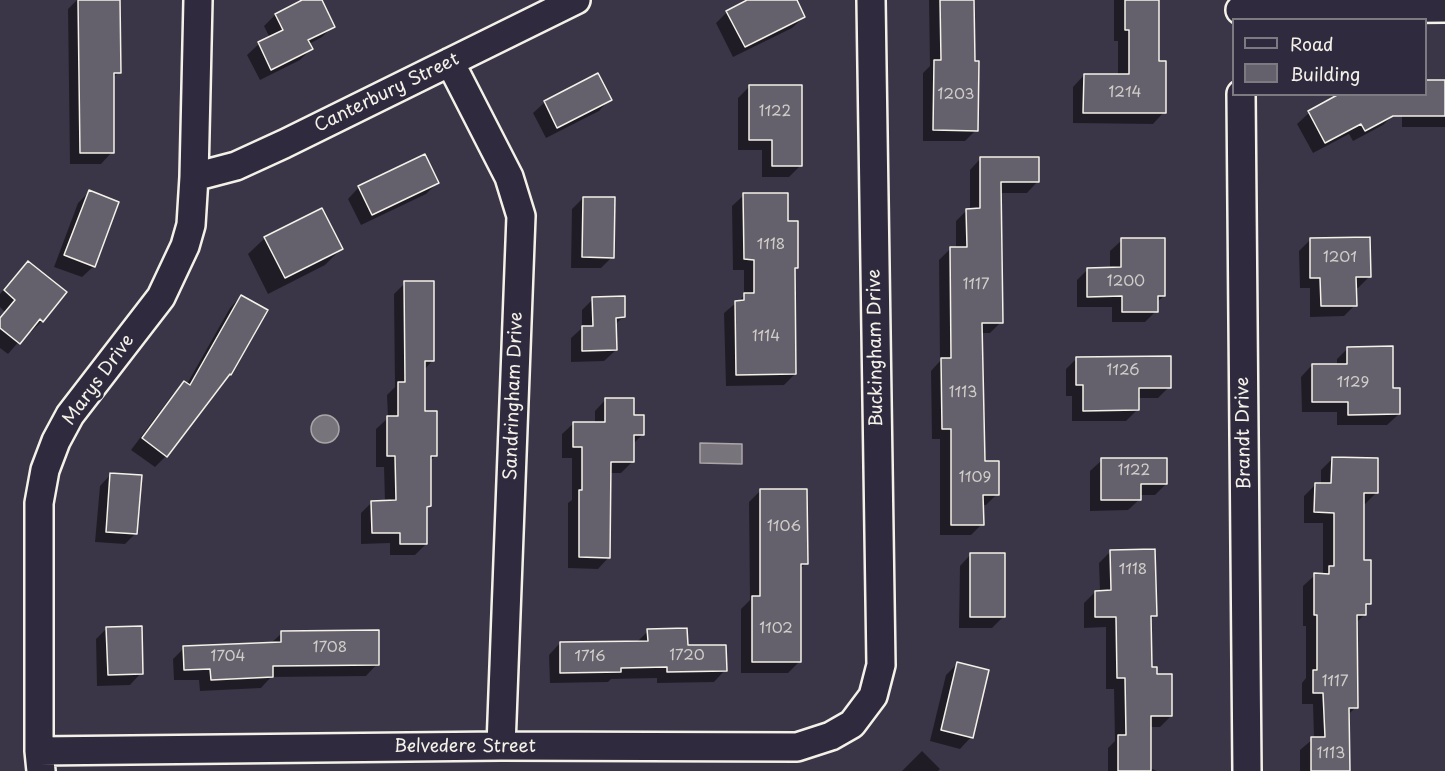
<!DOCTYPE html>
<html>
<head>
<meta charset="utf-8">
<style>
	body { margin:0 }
	#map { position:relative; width:1445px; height:771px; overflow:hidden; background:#3b3647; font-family:"Playpen Sans",sans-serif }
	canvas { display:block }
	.legend { position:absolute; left:1232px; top:18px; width:195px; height:78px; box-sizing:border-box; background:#2f2a3d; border:2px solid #7e7a81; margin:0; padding:8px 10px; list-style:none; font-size:18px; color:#f4f1e8 }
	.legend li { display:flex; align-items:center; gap:12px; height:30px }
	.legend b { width:30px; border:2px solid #7e7a81 }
</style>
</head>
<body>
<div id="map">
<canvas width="1445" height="771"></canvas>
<ul class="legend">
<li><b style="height:8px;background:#2f2a3d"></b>Road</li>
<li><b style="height:16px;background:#65616c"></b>Building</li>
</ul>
</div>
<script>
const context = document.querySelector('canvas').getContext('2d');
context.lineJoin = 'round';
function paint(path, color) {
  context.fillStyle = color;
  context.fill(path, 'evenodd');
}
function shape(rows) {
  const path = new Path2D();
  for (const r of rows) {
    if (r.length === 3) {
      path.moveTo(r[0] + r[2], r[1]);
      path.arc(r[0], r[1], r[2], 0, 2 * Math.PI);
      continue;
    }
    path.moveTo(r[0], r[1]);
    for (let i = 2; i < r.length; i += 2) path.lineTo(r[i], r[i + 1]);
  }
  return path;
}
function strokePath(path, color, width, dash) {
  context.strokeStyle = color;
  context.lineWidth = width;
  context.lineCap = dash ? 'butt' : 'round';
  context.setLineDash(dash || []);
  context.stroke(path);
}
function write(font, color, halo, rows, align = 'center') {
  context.font = font + ' "Playpen Sans",sans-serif';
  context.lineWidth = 6;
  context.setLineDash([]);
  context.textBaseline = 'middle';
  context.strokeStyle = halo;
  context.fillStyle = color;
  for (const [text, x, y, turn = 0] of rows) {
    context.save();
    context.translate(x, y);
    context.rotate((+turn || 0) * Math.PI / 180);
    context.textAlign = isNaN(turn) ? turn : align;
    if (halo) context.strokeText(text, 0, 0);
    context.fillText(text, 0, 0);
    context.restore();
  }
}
const water = shape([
	[325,429,14],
	[700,443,742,444,742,464,700,463,700,443]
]);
const shadow = shape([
	[77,0,118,0,119,72,112,79,112,152,101,164,70,164,68,9],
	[306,0,320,0,333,26,322,37,309,44,311,49,300,60,260,80,247,55,259,44,270,38,264,26,275,15],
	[751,0,795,0,804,17,792,28,733,57,716,23,727,12],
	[929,0,972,0,976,130,965,141,923,141,923,73,930,66],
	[1114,0,1157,0,1158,62,1164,112,1153,124,1073,123,1073,87,1084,75,1118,76,1118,41,1114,41],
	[1445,81,1445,127,1402,127,1402,94,1426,94],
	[749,87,800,166,789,177,762,177,762,150,738,150,738,98],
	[1342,94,1394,114,1383,125,1353,141,1349,134,1313,153,1297,124,1309,113],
	[610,99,599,111,546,138,533,113,545,102],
	[981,158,1038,181,1027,193,999,193,1001,322,990,333,980,333,983,462,997,494,986,505,982,505,982,524,971,535,940,535,940,439,932,439,931,371,940,361,939,260,950,249,956,249,956,221,967,210,970,210,970,170],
	[437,183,426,194,361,225,348,199,359,187],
	[89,192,94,266,82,277,54,267,78,203],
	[744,195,786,223,797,267,793,271,795,374,784,385,726,386,724,313,744,296,744,270,733,270,732,206],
	[583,198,612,257,601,268,571,268,572,209],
	[265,238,341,249,325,265,268,294,248,254],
	[1311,239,1369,277,1358,288,1355,288,1355,305,1344,316,1310,317,1310,288,1300,288,1299,251],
	[1122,240,1164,296,1156,303,1156,311,1145,322,1112,322,1112,307,1077,307,1077,280,1088,269,1110,269,1110,251],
	[28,263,65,292,42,321,31,332,29,330,8,354,0,348,0,318,5,312,0,307,0,294],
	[405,283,433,360,424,370,424,412,435,456,430,461,430,506,425,510,426,544,415,555,390,555,390,543,361,544,361,513,372,502,385,502,384,467,376,467,376,429,388,418,387,395,395,387,394,294],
	[241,296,266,311,230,374,166,456,155,467,131,450,173,394,185,383,187,384,230,308],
	[593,299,623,317,615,325,616,350,604,361,571,362,571,338,582,328,582,310],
	[1348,348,1392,390,1399,414,1387,425,1337,425,1337,412,1302,412,1301,377,1312,365,1337,365,1337,359],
	[1077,358,1169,387,1158,398,1137,398,1137,410,1126,421,1072,421,1072,396,1066,396,1066,369],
	[606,399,633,416,643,434,632,445,632,462,621,473,609,473,609,557,598,569,568,568,568,503,572,500,572,458,562,458,562,434,574,423,595,423,595,411],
	[1332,459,1376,493,1365,504,1363,504,1363,561,1369,604,1364,609,1364,615,1356,623,1356,707,1348,715,1349,771,1300,771,1300,750,1314,738,1313,704,1302,704,1302,683,1306,678,1306,626,1303,626,1303,586,1315,575,1323,575,1323,523,1304,523,1304,496,1315,485,1321,485,1321,470],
	[1102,460,1166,484,1155,495,1140,495,1140,499,1128,510,1090,511,1090,471],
	[111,474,136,533,125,544,95,542,100,486],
	[760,491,806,563,799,570,799,662,788,673,741,673,741,609,750,600,749,502],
	[1110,552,1155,615,1150,621,1150,668,1155,676,1171,716,1160,727,1150,727,1150,768,1157,771,1108,771,1108,748,1115,741,1114,689,1106,689,1106,627,1084,628,1084,603,1095,592,1100,592,1099,563],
	[971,554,1003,617,992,628,959,628,960,566],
	[107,628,141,673,130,685,97,686,96,639],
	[648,631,686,647,725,670,714,682,657,683,657,678,611,679,608,682,550,683,549,655,560,643,637,642],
	[282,633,377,664,366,676,271,677,261,688,200,691,199,680,174,680,173,659,184,648,270,644],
	[957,664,971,737,960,749,930,741,946,675],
	[922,751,940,769,938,771,902,771]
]);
const building = shape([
	[78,0,120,0,121,73,114,73,114,153,80,153,78,0],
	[302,0,322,0,335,27,308,40,313,49,271,70,258,42,283,30,275,14,302,0],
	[747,0,797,0,805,17,745,47,726,11,747,0],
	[940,0,974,0,975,61,979,61,978,131,933,130,934,60,941,60,940,0],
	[1125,0,1159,0,1159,61,1166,61,1166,113,1083,113,1084,74,1129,74,1129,30,1125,30,1125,0],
	[598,73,612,100,557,128,544,101,598,73],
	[1425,80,1445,80,1445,116,1393,116,1365,131,1361,124,1325,143,1308,111,1339,94,1425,94,1425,80],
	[749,85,802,85,802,166,772,166,772,140,749,140,749,85],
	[425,154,439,183,372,215,358,186,425,154],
	[980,157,1039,157,1039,182,1001,182,1003,323,982,323,985,461,999,461,999,495,983,495,984,525,951,525,951,429,942,429,941,358,951,358,950,247,967,247,966,209,980,208,980,157],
	[89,190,119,202,95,267,64,255,89,190],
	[743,193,788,193,788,221,798,221,798,268,795,268,796,374,736,375,735,301,744,300,744,293,754,293,754,260,744,259,743,193],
	[583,197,615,197,614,258,582,257,583,197],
	[322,208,343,249,285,278,264,237,322,208],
	[1370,237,1371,277,1356,277,1357,306,1321,306,1320,278,1310,278,1310,238,1370,237],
	[1121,238,1165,238,1165,296,1158,296,1158,312,1122,312,1122,296,1087,297,1087,268,1121,267,1121,238],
	[28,261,67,292,43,322,40,319,20,344,0,328,0,318,15,300,4,290,28,261],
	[404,281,434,281,434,361,425,361,425,411,437,411,437,456,431,456,431,506,427,507,427,544,400,544,400,533,372,533,371,501,396,500,395,456,387,456,387,416,398,416,398,382,405,382,404,281],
	[241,295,268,310,231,375,230,374,167,457,142,438,184,381,190,385,241,295],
	[625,296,625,317,616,318,617,350,582,351,582,326,593,326,592,297,625,296],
	[1393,346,1393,388,1400,388,1400,414,1348,415,1348,402,1312,402,1312,364,1347,364,1347,347,1393,346],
	[1171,356,1171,388,1139,388,1139,410,1083,411,1083,385,1076,385,1076,357,1171,356],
	[605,398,634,398,634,415,644,415,644,435,634,435,634,462,611,462,610,558,579,557,579,490,582,490,582,447,573,447,573,422,605,422,605,398],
	[1332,457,1378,458,1378,493,1364,493,1364,560,1371,560,1371,604,1366,604,1366,615,1357,615,1358,708,1349,708,1350,771,1311,771,1311,737,1325,737,1323,693,1313,693,1313,670,1317,670,1317,615,1314,615,1314,573,1329,574,1329,566,1334,566,1334,513,1314,512,1315,483,1331,483,1332,457],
	[1101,458,1167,458,1167,484,1141,484,1141,500,1101,500,1101,458],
	[110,473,142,475,137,534,106,532,110,473],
	[760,489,807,489,808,564,801,564,801,662,752,662,752,596,760,596,760,489],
	[1155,549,1157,616,1151,616,1152,667,1157,667,1157,674,1172,674,1172,716,1151,716,1151,771,1118,771,1118,735,1126,735,1125,678,1117,678,1116,617,1095,617,1095,591,1111,590,1110,550,1155,549],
	[970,553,1005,553,1005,617,970,617,970,553],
	[142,626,143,674,108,675,106,627,142,626],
	[687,628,688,645,726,645,727,671,667,672,667,667,621,668,621,672,560,673,560,642,648,641,647,629,687,628],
	[379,630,379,665,273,666,273,677,211,680,210,669,184,670,183,646,281,642,281,631,379,630],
	[957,662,989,670,973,738,941,730,957,662]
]);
const minor = shape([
	[1240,10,1445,8],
	[450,62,509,177,521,216,501,746],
	[1241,94,1247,771],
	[194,177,236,166,284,144,576,0],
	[39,751,501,746,797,747,831,736,852,724,873,696,881,665,871,0],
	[41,771,39,751,39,503,45,470,56,441,70,415,161,297,185,246,191,225,194,177,198,0]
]);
const numberNames = [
	["1214",1125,93],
	["1203",956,95],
	["1122",775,112],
	["1118",771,245],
	["1201",1340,258],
	["1200",1126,282],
	["1117",976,285],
	["1114",766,337],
	["1126",1123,371],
	["1129",1353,383],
	["1113",963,393],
	["1122",1134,471],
	["1109",975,478],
	["1106",784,527],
	["1118",1133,570],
	["1102",776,629],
	["1708",330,648],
	["1720",687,656],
	["1704",228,657],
	["1716",590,657],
	["1117",1335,682],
	["1113",1331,754]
];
const streetNames = [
	["Canterbury Street",387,93,-26],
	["Buckingham Drive",876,348,-91],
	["Marys Drive",99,380,-54],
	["Sandringham Drive",514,396,-88],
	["Brandt Drive",1244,433,-91],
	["Belvedere Street",465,747]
];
paint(water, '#78747b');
strokePath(water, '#aaa6a7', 1.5);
paint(shadow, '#0007');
paint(building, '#65616c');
strokePath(building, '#f4f1e8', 1.5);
strokePath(minor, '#f4f1e8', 32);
strokePath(minor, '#2f2a3d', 27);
write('15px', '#d0cdc9', null, numberNames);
write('18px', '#f4f1e8', '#2f2a3d', streetNames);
</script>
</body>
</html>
